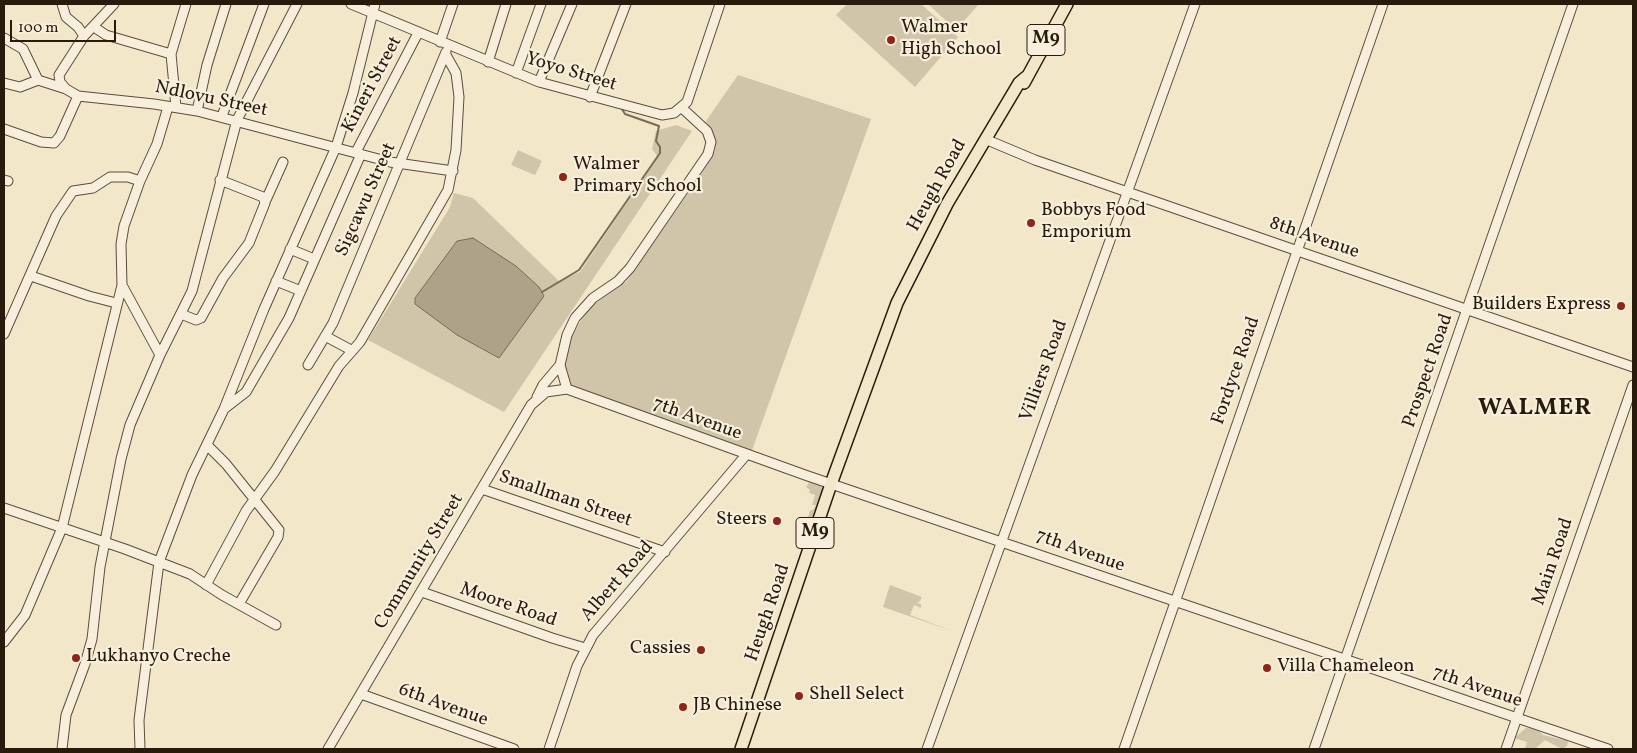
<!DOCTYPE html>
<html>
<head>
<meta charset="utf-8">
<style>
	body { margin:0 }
	#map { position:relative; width:1637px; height:753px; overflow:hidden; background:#f3e7c9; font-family:Vollkorn,serif }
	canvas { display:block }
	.frame { position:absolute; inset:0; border:5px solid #281b0b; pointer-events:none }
	.scale { position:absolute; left:10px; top:20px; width:106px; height:22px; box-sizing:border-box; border:2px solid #281b0b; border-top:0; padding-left:6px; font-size:15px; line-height:18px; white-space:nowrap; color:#281b0b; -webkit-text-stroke:4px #f7efdc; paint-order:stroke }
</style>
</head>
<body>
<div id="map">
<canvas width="1637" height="753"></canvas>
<div class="frame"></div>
<div class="scale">100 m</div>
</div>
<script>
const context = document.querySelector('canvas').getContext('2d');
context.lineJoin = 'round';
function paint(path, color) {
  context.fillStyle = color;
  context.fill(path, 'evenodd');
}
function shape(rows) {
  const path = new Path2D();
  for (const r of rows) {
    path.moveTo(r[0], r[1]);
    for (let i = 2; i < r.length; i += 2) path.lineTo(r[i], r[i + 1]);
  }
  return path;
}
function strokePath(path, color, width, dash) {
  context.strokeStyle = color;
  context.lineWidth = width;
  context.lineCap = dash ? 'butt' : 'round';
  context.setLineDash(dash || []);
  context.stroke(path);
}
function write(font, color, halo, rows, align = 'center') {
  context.font = font + ' Vollkorn,serif';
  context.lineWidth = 4.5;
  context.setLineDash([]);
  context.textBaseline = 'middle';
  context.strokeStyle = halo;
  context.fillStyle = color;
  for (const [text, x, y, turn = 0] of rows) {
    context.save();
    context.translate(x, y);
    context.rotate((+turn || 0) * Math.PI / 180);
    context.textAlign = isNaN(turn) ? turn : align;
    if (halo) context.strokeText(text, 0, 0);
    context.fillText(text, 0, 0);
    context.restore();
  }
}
const green = shape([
	[847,4,921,4,958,37,915,87,836,15],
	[928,4,979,4,956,30],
	[738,75,871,119,751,453,576,390,567,383,563,372,565,357,573,334,582,319,592,306,627,281,701,175,715,150,713,136,706,121],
	[676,125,692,131,504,412,368,340,450,207,454,193,473,198,559,281,580,272,658,157,652,149,656,131],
	[518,150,542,161,535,175,511,165],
	[810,481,820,485,824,492,813,519,815,524,811,526,808,518,810,510,813,510,816,505,812,505,815,495,809,493,810,490,806,487],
	[890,585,922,597,919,602,916,603,921,604,921,608,914,605,910,615,952,631,883,607],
	[1526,728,1537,729,1543,735,1568,741,1567,746,1562,749,1545,740,1536,748,1525,749,1527,742,1514,738]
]);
const water = shape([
	[473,238,516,266,539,287,544,296,499,358,457,335,415,304,415,298,457,241,473,238]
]);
const stream = shape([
	[542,292,579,270,660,153,660,147,656,141,659,126,625,114,622,109]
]);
const minor = shape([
	[62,4,66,17,78,27,84,36],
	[114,4,84,36,59,75,60,82,66,89,78,96,154,104,197,111,390,162,453,171],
	[351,4,539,82,662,115,674,113,687,102,720,4],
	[94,27,106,35,171,54],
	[4,38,23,49,38,80],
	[440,42,453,4],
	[488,62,506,4],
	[516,73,541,4],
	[539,82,572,4],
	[4,83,20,87,38,80,66,89],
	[590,97,626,4],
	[176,107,171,54,186,4],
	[197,111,207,65,226,4],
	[222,116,264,4],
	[4,129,41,142,54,143,60,136,78,96],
	[985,139,1035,160,1633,367],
	[356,152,418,33],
	[4,180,8,181],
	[266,200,283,162],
	[290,249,314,259],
	[31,276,89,296,116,303],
	[276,281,301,291],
	[181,314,196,320,201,318,223,278,249,243,265,203,263,197,220,180],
	[4,334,56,216,73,191,93,188,110,177,128,177,140,181],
	[325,336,351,350],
	[160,355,122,285,121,244,124,226,140,181,157,144,168,107],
	[308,365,333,323,446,52],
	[567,389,560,365,567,335,575,318,593,298,618,281,630,268,708,154,711,142,707,131,682,108],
	[537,397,543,385,560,365],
	[224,409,246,392,289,318,361,154],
	[207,445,226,464,279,530,278,537,239,604],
	[482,489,665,552],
	[4,508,125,549,190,574,222,595,276,625],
	[206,585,246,511,275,471,339,366,360,342,448,190,456,150,459,97,456,73,446,55],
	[422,592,552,638,585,648],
	[4,642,25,615,62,528,122,285],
	[361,694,514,749],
	[62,749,66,715,85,664,92,639,100,567,121,459,130,425,160,355,192,291,237,120,297,4],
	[140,749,139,720,159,562,192,475,224,409,264,309,336,147,353,93,375,4],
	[328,749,531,405,546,392,567,389,805,475,1608,749],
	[549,749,577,666,593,635,746,455],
	[927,749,1195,4],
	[1124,749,1383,4],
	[1314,749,1573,4],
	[1506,749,1633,385]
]);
const major = shape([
	[1024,83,1067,4],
	[741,749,831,484,897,303,947,204,1019,83,1026,77]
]);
const markers = [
	[891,40,5,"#8f2418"],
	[563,177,5,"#8f2418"],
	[1031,223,5,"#8f2418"],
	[1621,306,5,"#8f2418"],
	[777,521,5,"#8f2418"],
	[701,650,5,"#8f2418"],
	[76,658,5,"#8f2418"],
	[1267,668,5,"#8f2418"],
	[799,696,5,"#8f2418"],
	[683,707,5,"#8f2418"]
];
const shields = [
	[1046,40,38],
	[815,533,38]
];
const shieldNames = [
	["M9",1046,40],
	["M9",815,533]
];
const poiNames = [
	["Walmer",901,29],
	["High School",901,51],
	["Walmer",573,166],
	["Primary School",573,188],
	["Bobbys Food",1041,212],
	["Emporium",1041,234],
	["Builders Express",1611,306,"right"],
	["Steers",767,521,"right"],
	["Cassies",691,650,"right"],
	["Lukhanyo Creche",86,658],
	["Villa Chameleon",1277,668],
	["Shell Select",809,696],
	["JB Chinese",693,707]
];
const streetNames = [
	["Yoyo Street",571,73,17],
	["Kineri Street",373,85,-62],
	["Ndlovu Street",211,100,12],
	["Heugh Road",938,186,-61],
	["Sigcawu Street",367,200,-66],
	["8th Avenue",1314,239,19],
	["Villiers Road",1045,371,-70],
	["Fordyce Road",1237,371,-71],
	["Prospect Road",1429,371,-71],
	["7th Avenue",697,420,20],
	["Smallman Street",565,500,19],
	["7th Avenue",1080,552,20],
	["Community Street",420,562,-59],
	["Main Road",1554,562,-71],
	["Albert Road",618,582,-49],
	["Moore Road",508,606,19],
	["Heugh Road",769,613,-71],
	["7th Avenue",1477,688,19],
	["6th Avenue",443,706,20]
];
const districtNames = [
	["WALMER",1535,410]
];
paint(green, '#d0c4a9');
paint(water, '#aea288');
strokePath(water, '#786c56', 1);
strokePath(stream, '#786c56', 2);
strokePath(minor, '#5b4e3a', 11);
strokePath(major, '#281b0b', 14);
strokePath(minor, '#f7efdc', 9);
strokePath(major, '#f3e7c9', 11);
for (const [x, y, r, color] of markers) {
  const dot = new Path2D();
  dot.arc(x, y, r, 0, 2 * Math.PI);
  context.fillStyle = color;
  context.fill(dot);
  strokePath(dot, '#f7efdc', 2);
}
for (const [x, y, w] of shields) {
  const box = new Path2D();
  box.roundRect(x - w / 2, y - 15.5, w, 31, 4);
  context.fillStyle = '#f7efdc';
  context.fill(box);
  strokePath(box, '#281b0b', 1);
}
write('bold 18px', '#281b0b', null, shieldNames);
write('19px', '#281b0b', '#f7efdc', poiNames, 'left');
write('19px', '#281b0b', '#f7efdc', streetNames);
context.letterSpacing = '1px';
write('bold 24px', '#281b0b', '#f7efdc', districtNames);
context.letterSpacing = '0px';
</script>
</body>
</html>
